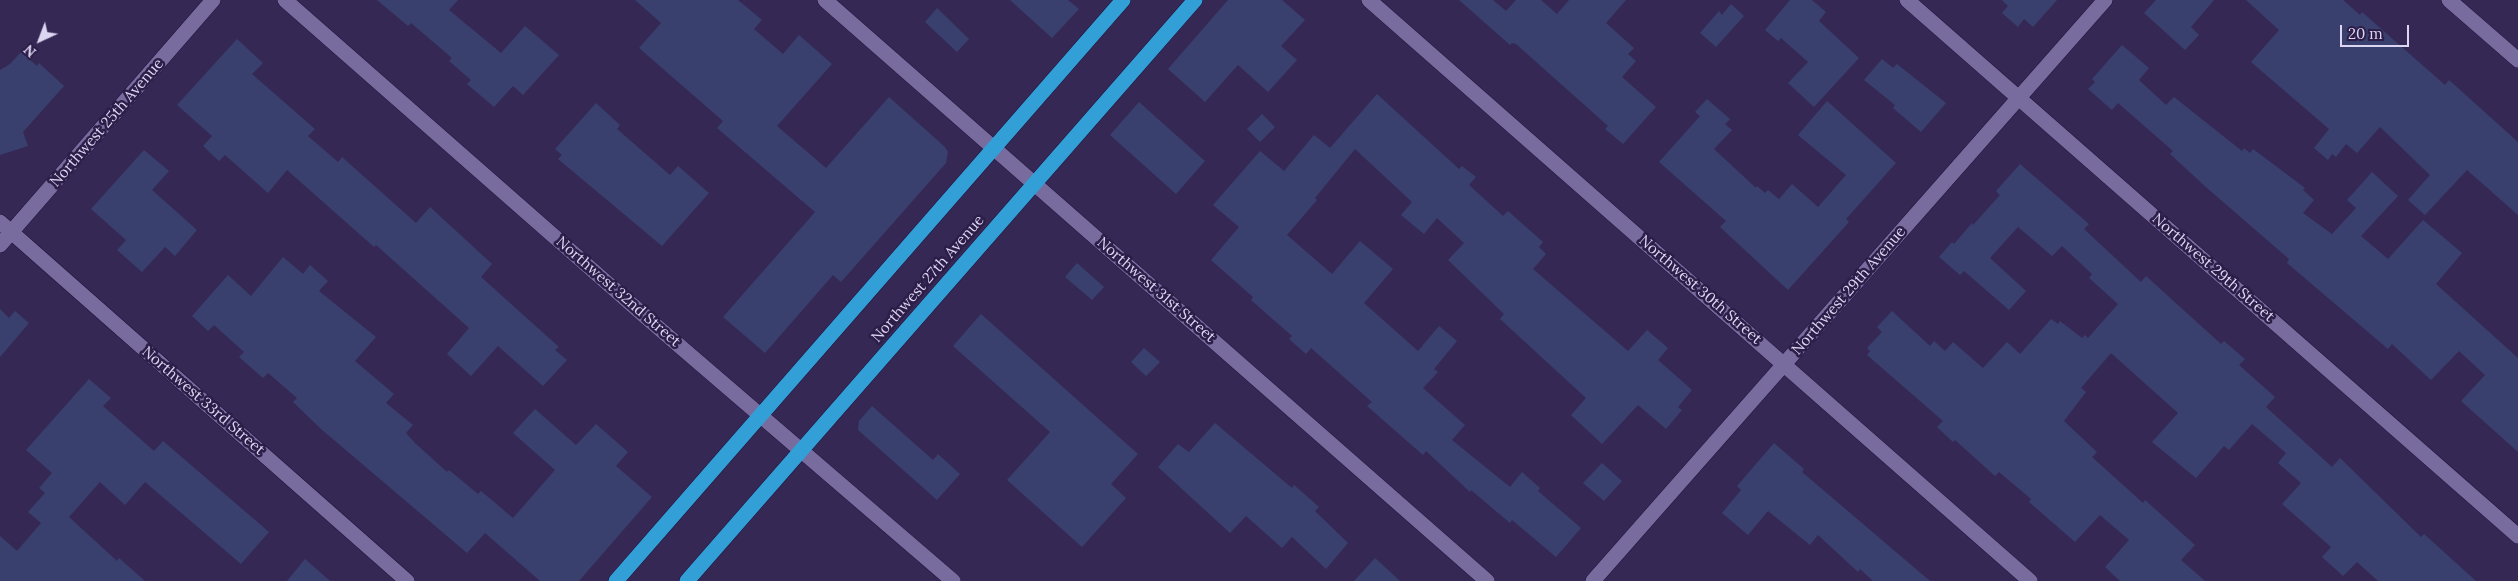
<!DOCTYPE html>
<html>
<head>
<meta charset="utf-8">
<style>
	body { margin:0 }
	#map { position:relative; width:2518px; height:581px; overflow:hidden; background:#362854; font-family:Lora,serif }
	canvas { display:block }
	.north { position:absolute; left:15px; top:15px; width:50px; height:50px; -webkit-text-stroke:4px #2c1e49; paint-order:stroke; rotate:223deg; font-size:14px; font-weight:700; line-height:20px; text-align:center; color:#ddd6f2 }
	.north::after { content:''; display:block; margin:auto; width:18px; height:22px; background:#ddd6f2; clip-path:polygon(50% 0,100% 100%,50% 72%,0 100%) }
	.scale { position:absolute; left:2340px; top:25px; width:69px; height:22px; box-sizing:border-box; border:2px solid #ddd6f2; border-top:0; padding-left:6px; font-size:15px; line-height:18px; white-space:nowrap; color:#ddd6f2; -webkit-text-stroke:4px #2c1e49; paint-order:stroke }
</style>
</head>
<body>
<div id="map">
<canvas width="2518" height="581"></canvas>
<div class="north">N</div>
<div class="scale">20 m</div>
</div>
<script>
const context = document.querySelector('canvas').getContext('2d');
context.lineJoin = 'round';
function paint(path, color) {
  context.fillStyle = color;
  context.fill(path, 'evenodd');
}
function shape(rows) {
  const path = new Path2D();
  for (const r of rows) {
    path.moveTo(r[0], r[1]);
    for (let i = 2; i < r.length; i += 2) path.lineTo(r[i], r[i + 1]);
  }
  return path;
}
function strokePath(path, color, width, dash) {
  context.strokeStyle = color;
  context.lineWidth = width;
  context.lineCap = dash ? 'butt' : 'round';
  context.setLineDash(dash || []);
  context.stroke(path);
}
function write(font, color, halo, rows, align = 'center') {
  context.font = font + ' Lora,serif';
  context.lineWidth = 5;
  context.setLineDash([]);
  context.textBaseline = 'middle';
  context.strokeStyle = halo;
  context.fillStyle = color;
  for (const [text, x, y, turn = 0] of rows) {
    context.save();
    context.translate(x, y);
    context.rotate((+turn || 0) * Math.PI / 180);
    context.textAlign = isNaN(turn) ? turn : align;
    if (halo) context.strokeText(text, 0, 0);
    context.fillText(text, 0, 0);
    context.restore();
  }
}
const building = shape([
	[377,0,458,0,449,10,501,53,525,26,559,55,523,95,513,86,494,107,467,84,471,80,449,61,452,58,411,23,408,26],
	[635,0,738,0,762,20,754,29,783,54,799,35,832,64,777,126,826,168,889,97,945,147,948,152,946,163,841,282,833,275,765,353,723,317,815,212,717,128,723,121,639,48,661,23],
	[1010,0,1068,0,1079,9,1052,38],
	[1228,0,1282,0,1305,20,1281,46,1297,60,1268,92,1238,65,1205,102,1168,69],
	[1459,0,1493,0,1506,11,1516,0,1541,0,1557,14,1569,0,1626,0,1606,23,1634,48,1628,54,1636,61,1622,77,1656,107,1623,144,1605,129,1608,126,1516,44,1512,43,1510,45],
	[1790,0,1812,0,1826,12,1819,21,1859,58,1814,107,1788,83,1808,62,1781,38,1778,41,1765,30],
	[2002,0,2057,0,2033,27,2024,19,2018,27,2002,13,2008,6],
	[2156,0,2214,0,2191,27,2199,35,2185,50,2144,13],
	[2246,0,2343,0,2360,15,2362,12,2445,85,2449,80,2518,142,2518,215,2467,170,2425,215,2408,200,2430,175,2380,127,2357,153,2346,144,2336,157,2332,154,2328,160,2314,148,2329,129,2251,62,2279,30],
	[1731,4,1744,16,1716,47,1700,33,1719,11,1722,15],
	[937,8,969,39,957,52,925,22],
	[237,39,263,63,252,74,315,129,308,136,338,162,342,157,416,223,430,207,492,264,481,277,559,347,555,350,567,360,543,386,498,346,471,376,447,354,469,328,376,245,374,247,287,170,268,193,225,155,219,161,203,146,212,136,177,105],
	[2122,45,2149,68,2139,80,2166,105,2174,97,2242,151,2244,148,2250,153,2253,149,2305,188,2303,190,2314,200,2303,213,2332,234,2356,208,2347,200,2372,172,2398,196,2361,236,2388,259,2423,220,2462,253,2436,284,2518,358,2518,452,2461,401,2485,375,2459,351,2431,380,2392,344,2388,349,2287,263,2289,259,2207,188,2170,154,2173,151,2118,103,2112,110,2088,89,2095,82,2092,79],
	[21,52,37,66,39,63,64,86,23,132,28,146,0,155,0,70,10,64],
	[1882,59,1893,68,1897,64,1946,103,1921,132,1893,108,1895,105,1864,80],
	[1377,94,1459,169,1462,166,1476,177,1469,185,1503,216,1508,211,1543,242,1539,247,1546,254,1533,269,1628,351,1647,330,1668,348,1658,360,1692,390,1678,407,1682,410,1666,429,1638,405,1602,444,1571,415,1586,398,1500,319,1504,314,1448,260,1464,243,1437,218,1424,234,1401,215,1412,202,1355,149,1315,198,1317,200,1287,235,1332,274,1360,241,1393,269,1364,303,1418,351,1439,326,1457,341,1434,369,1438,372,1423,388,1465,425,1452,440,1510,487,1522,472,1540,488,1538,491,1581,528,1556,557,1512,520,1510,523,1471,490,1470,492,1426,451,1423,455,1367,406,1372,402,1311,348,1306,354,1289,339,1292,336,1251,300,1253,297,1211,260,1239,227,1213,205,1260,151,1284,171,1314,135,1330,148],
	[1707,99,1730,119,1725,124,1732,130,1714,149,1756,188,1757,186,1765,193,1768,190,1779,199,1792,184,1818,207,1846,175,1798,135,1827,101,1896,163,1846,219,1849,222,1788,290,1720,227,1726,221,1659,162,1700,116,1695,112],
	[1139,102,1205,161,1176,194,1110,135],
	[596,103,620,125,617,129,670,175,678,166,709,193,662,246,558,159,562,155,555,149],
	[1262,114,1275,127,1260,142,1247,129],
	[144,150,169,171,152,190,197,230,175,256,165,247,142,272,117,250,126,240,91,209],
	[2020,164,2089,224,2084,229,2141,282,2146,276,2221,344,2224,341,2245,359,2239,365,2275,397,2266,407,2332,467,2340,458,2421,537,2424,534,2476,581,2378,581,2357,562,2343,576,2322,557,2331,547,2282,504,2301,483,2278,463,2286,453,2252,424,2229,450,2224,446,2196,478,2152,442,2178,413,2111,353,2081,388,2086,392,2064,421,2097,452,2092,457,2143,503,2145,500,2195,545,2181,560,2205,581,2120,581,2105,567,2129,540,2100,515,2075,542,2029,502,2031,499,1999,472,1995,476,1955,440,1953,442,1937,427,1943,421,1867,355,1870,351,1867,348,1882,332,1877,327,1892,311,1930,346,1934,341,1945,351,1953,342,1983,368,2007,342,2020,354,2051,319,2058,324,2060,321,2082,338,2085,335,2088,338,2118,304,2089,278,2092,274,2062,246,2052,256,2018,227,1990,258,2026,291,2009,310,1964,271,1960,275,1939,257,1952,242,1954,244,1972,223,1973,225,2000,195,1996,191],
	[283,257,303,274,310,265,328,281,319,291,376,337,355,361,394,394,386,403,413,425,406,433,415,443,447,472,449,470,478,494,481,491,513,518,555,470,513,433,535,409,576,445,596,424,628,452,616,466,652,497,579,581,540,581,485,533,467,553,321,429,293,402,297,398,268,373,263,378,239,357,244,352,214,325,208,331,192,316,228,275,251,296],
	[1077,263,1104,287,1092,300,1065,277],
	[0,309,9,318,15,311,29,323,0,357],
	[981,314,1138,454,1111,484,1126,498,1082,547,1007,480,1050,432,953,346],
	[1144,348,1160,362,1146,376,1131,362],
	[89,379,111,398,103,406,154,451,163,441,269,532,241,564,145,482,125,505,100,482,69,517,117,561,119,558,145,581,0,581,0,536,17,551,41,523,28,512,45,493,39,488,52,473,26,450],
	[872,406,933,460,938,454,960,474,937,500,858,430,859,421],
	[1215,423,1292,488,1294,485,1319,507,1315,511,1348,543,1326,569,1292,537,1282,548,1246,516,1230,533,1158,467,1178,444,1189,452],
	[1774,443,1804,469,1802,472,1930,581,1873,581,1860,569,1858,572,1818,535,1810,545,1768,511,1748,535,1722,513,1741,490,1737,486],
	[1602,463,1622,481,1604,501,1583,483],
	[1375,558,1400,581,1354,581],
	[305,559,330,581,287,581]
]);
const minor = shape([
	[285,0,647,318,953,581],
	[825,0,1487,581],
	[1369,0,2030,581],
	[1907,0,2518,536],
	[2449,0,2518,60],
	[0,222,407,581],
	[0,245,213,0],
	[1593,581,2105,0]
]);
const highway = shape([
	[616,581,1123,0],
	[687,581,1195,0]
]);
const streetNames = [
	["Northwest 25th Avenue",107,123,-49],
	["Northwest 29th Street",2213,268,41],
	["Northwest 27th Avenue",928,279,-49],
	["Northwest 31st Street",1156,290,41],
	["Northwest 30th Street",1700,290,41],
	["Northwest 29th Avenue",1849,291,-49],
	["Northwest 32nd Street",618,292,41],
	["Northwest 33rd Street",203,401,41]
];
paint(building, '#39406e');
strokePath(minor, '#1e0e39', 16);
strokePath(highway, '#1e0e39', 16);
strokePath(minor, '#786b9d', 15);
strokePath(highway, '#339fd7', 15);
write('15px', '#ddd6f2', '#2c1e49', streetNames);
</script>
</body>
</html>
